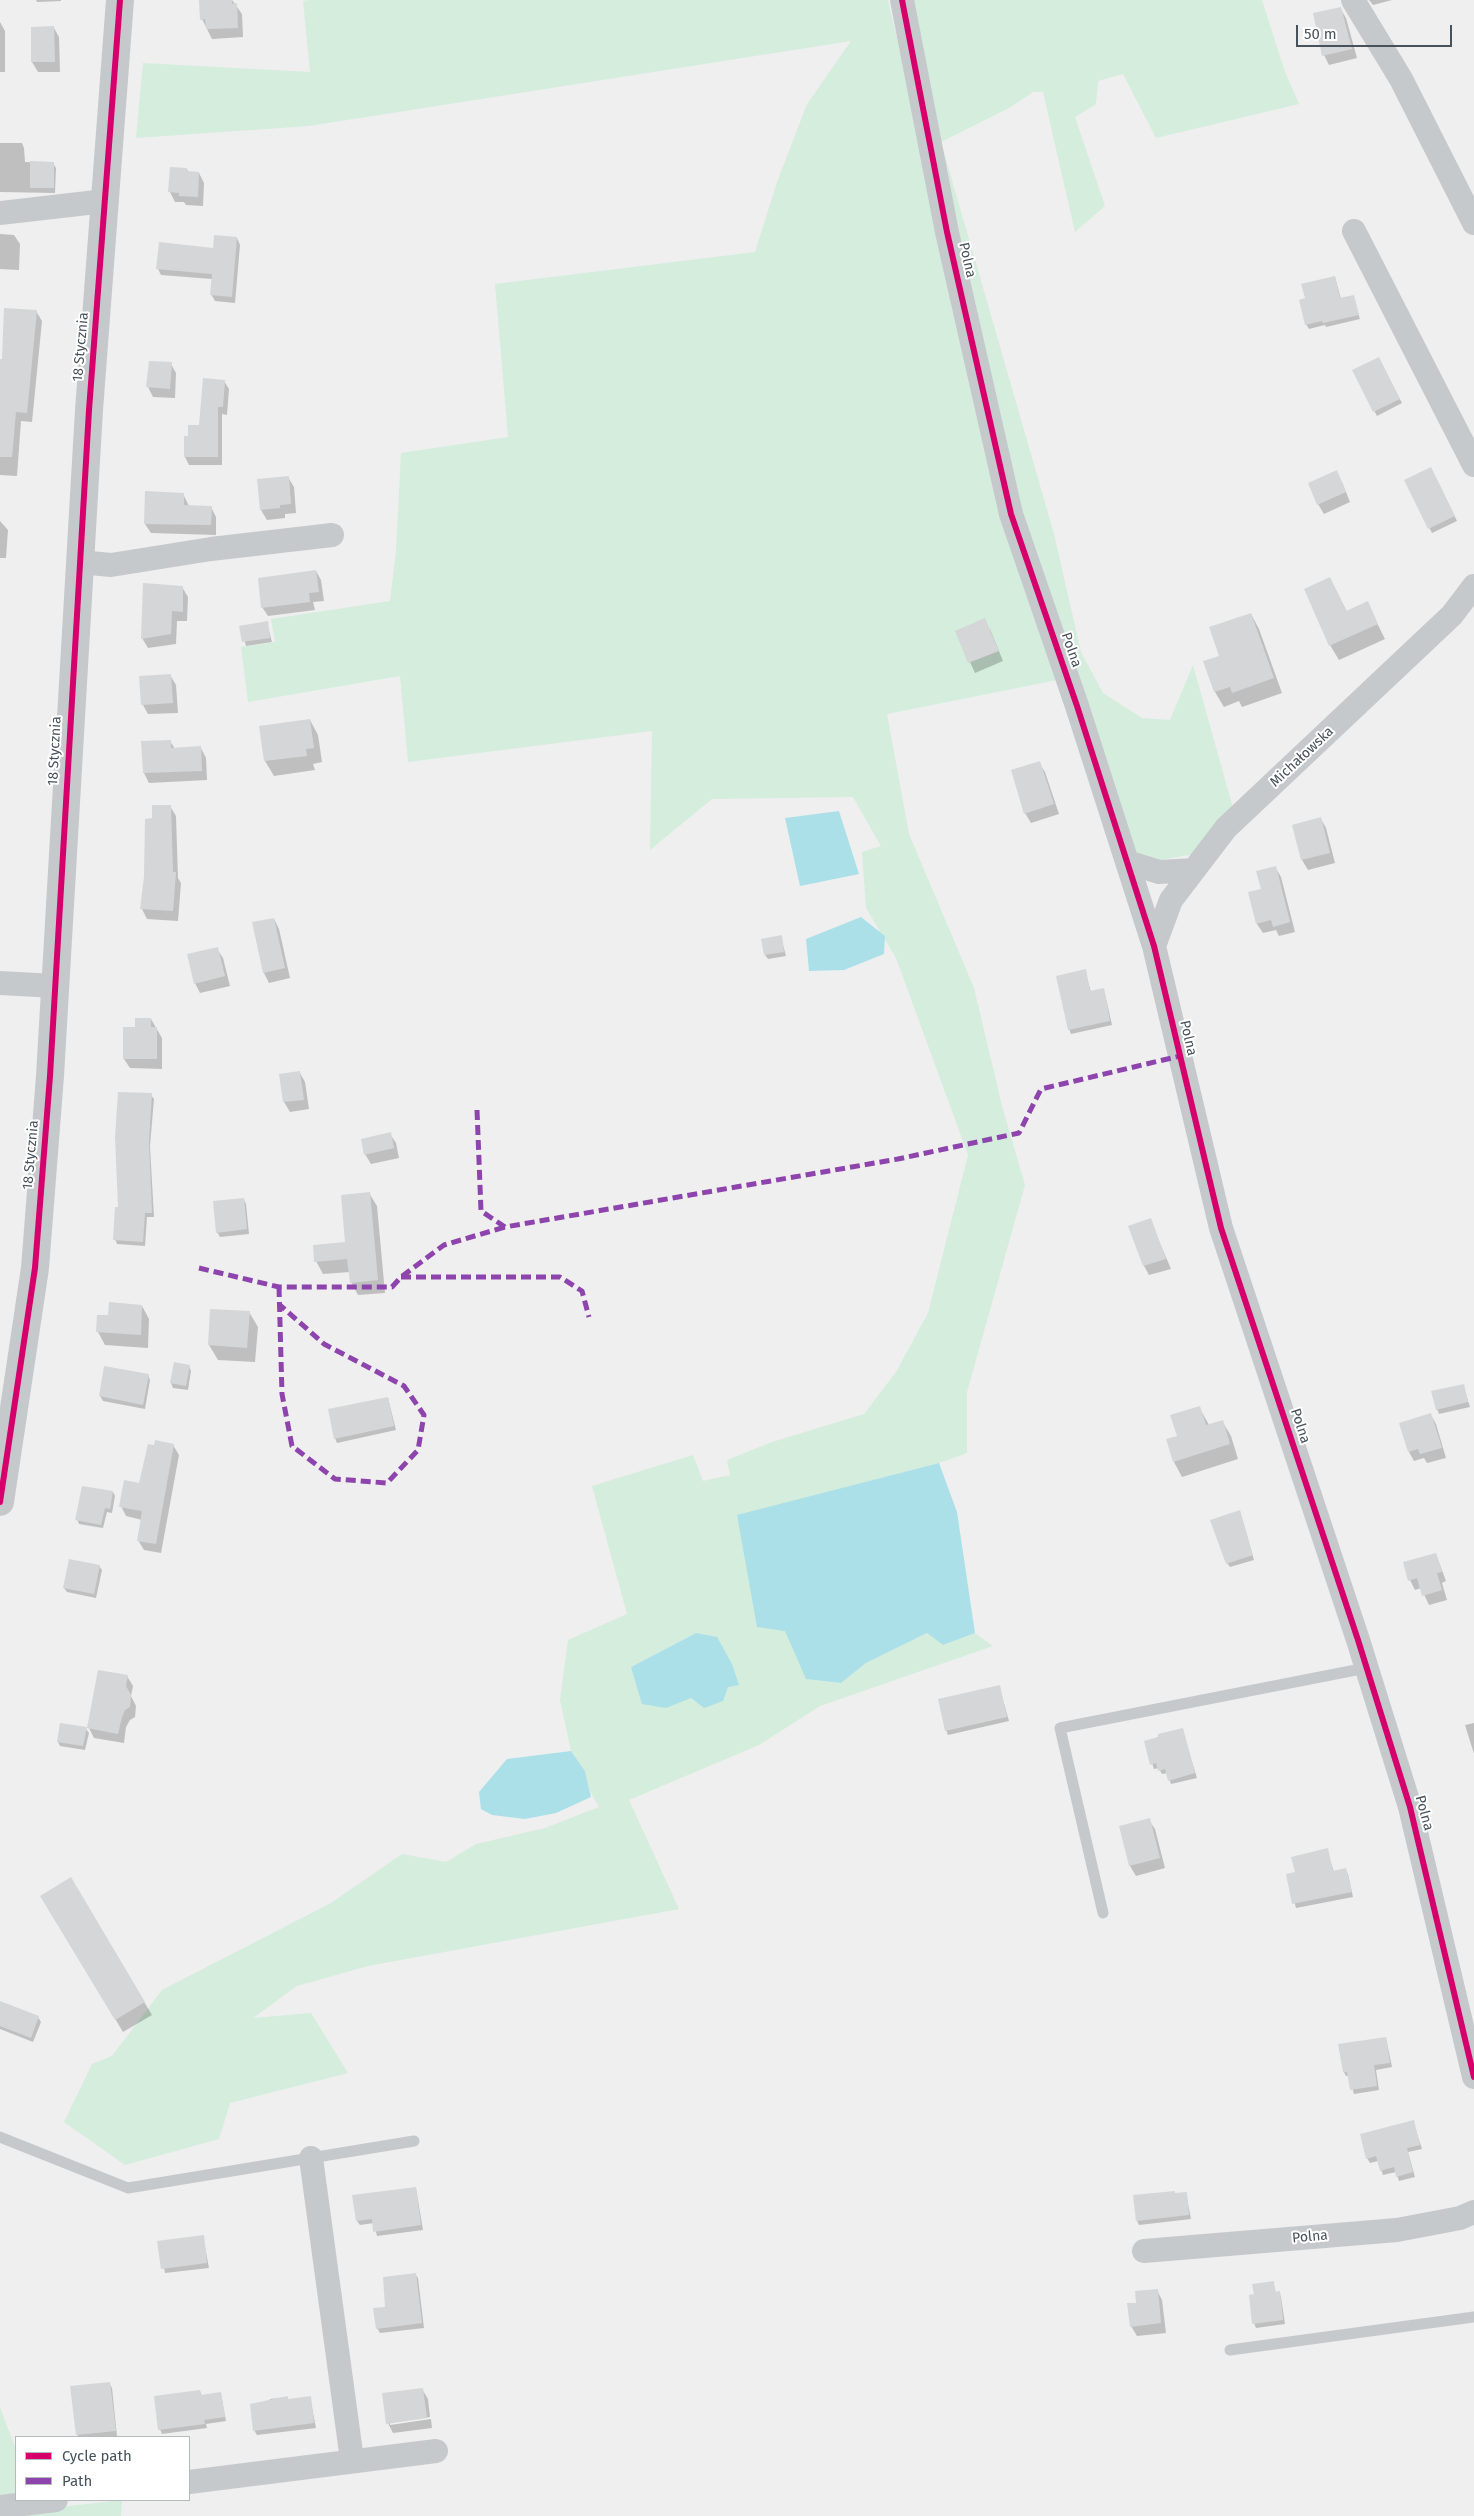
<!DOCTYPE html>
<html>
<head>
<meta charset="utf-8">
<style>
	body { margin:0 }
	#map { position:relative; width:1474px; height:2516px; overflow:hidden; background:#efefef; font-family:"Fira Sans",sans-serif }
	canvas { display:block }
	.legend { position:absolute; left:15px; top:2436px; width:175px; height:65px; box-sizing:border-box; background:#fff; border:1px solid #b5babd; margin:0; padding:6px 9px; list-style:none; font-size:15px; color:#47525a }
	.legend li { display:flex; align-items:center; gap:10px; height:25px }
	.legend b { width:25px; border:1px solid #b5babd }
	.scale { position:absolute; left:1296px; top:25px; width:156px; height:22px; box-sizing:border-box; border:2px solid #47525a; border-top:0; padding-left:6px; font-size:15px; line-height:18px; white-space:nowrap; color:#47525a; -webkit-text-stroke:4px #fff; paint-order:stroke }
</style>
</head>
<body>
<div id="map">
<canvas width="1474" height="2516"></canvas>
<ul class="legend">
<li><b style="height:6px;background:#d6006c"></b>Cycle path</li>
<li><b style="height:6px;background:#8e44ad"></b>Path</li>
</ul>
<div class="scale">50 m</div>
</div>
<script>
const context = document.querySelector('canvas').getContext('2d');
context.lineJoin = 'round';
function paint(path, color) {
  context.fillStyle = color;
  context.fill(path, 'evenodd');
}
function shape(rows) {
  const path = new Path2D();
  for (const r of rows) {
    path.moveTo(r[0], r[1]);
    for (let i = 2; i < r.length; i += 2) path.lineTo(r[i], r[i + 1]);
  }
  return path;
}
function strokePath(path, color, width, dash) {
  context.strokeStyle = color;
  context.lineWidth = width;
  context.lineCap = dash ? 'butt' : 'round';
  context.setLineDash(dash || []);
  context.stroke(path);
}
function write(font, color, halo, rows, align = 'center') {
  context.font = font + ' "Fira Sans",sans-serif';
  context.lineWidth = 4;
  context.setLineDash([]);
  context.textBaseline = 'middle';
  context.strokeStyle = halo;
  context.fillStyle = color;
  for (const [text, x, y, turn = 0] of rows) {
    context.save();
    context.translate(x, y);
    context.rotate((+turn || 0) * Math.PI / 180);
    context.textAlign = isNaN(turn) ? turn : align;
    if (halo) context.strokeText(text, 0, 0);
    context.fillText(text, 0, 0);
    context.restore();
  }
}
const green = shape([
	[308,0,888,0,924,153,1057,680,887,714,909,834,974,988,1002,1106,1025,1185,967,1392,967,1453,939,1463,737,1516,807,1679,841,1683,866,1663,927,1633,943,1645,975,1633,993,1646,820,1706,759,1745,629,1800,679,1909,368,1966,297,1986,253,2018,311,2013,348,2073,230,2103,219,2139,125,2165,64,2122,92,2064,112,2056,162,1990,331,1903,402,1854,446,1862,476,1844,545,1828,599,1807,590,1791,585,1771,571,1751,560,1700,568,1640,627,1614,592,1486,693,1455,703,1481,730,1475,727,1460,772,1442,864,1414,896,1372,928,1313,968,1155,896,958,866,908,862,852,881,846,853,797,712,799,650,850,652,731,408,762,400,676,248,702,241,647,275,642,271,619,390,601,396,551,401,453,508,437,495,284,755,252,777,182,807,104,851,41,309,126,136,138,143,63,310,72,303,1],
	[696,1633,704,1708,691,1698,631,1667],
	[908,0,1262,0,1285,72,1299,104,1156,138,1123,74,1098,81,1096,104,1075,117,1105,206,1075,232,1043,92,1033,92,1009,108,941,142,1054,534,1081,652,1103,693,1142,718,1170,720,1193,665,1233,808,1195,854,1154,861,1131,850,1022,513],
	[0,2407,16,2450,16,2500,33,2510,122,2500,121,2516,0,2516]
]);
const water = shape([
	[839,811,859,874,800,886,785,818],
	[861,917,885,936,884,954,844,970,809,971,806,939],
	[939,1463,957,1512,975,1633,943,1645,927,1633,866,1663,841,1683,806,1679,785,1631,757,1627,737,1515],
	[696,1633,717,1637,732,1664,739,1685,728,1687,723,1701,704,1708,691,1698,666,1708,642,1704,631,1667],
	[571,1751,585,1771,591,1797,556,1813,525,1819,492,1815,481,1809,479,1792,507,1759]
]);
const shadow = shape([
	[36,0,61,0,61,1,37,2],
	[201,0,232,0,242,14,243,37,212,39,202,19],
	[1369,0,1392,0,1373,5],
	[1340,8,1346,18,1357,58,1329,65,1324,55],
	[0,22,5,31,5,72,0,72],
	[54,28,59,37,60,72,38,72,32,62],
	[0,143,22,143,24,148,25,162,53,163,56,168,55,193,0,192],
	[187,169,189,173,199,173,204,183,203,206,186,205,184,202,175,202,170,192],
	[0,234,14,235,20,244,19,270,0,269],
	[237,238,240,245,235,303,215,301,211,294,212,279,161,275,158,269,215,250],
	[1335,277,1341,299,1353,296,1360,319,1326,327,1325,325,1309,329,1306,324,1306,299],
	[36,311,42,321,32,422,21,421,17,476,0,475,0,360,3,361],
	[1378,358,1402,403,1377,416,1354,371],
	[171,364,176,373,175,398,153,397,148,387],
	[224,381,229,389,227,415,222,414,222,465,189,465,185,457,189,437,201,426],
	[1433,472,1457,521,1432,533,1405,480],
	[288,477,294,487,296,513,285,514,285,518,267,520,261,510,258,480],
	[1342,482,1350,502,1324,514,1318,504],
	[183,494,189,506,211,507,216,517,216,535,151,533,145,524],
	[0,521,8,530,6,558,0,558],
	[316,571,321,580,324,601,313,602,315,610,268,616,262,607],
	[1330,578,1347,612,1367,603,1385,639,1339,660,1330,645],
	[182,587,188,597,187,621,177,621,176,644,148,648,142,638],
	[1251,614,1259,629,1282,693,1242,707,1239,701,1224,707,1215,692,1204,662,1221,656],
	[267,623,272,642,246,646,241,627],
	[990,629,1003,661,975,673,956,631],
	[170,675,176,685,178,713,148,714,143,705],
	[310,720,318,735,322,762,313,764,315,770,274,776,265,761,260,727],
	[170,741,175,749,201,748,206,758,207,780,149,783,144,773],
	[1039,763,1045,772,1059,814,1031,823,1025,813],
	[170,806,176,816,178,878,181,883,178,921,147,919,142,909,154,820],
	[1321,819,1326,828,1335,863,1308,870,1302,860,1294,825],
	[1275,867,1281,877,1295,932,1279,936,1276,930,1263,933,1257,924,1263,890],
	[274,919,279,929,290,978,269,983,264,973,253,923],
	[781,937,786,956,768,959,765,955],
	[217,949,223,958,230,986,200,993,195,983],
	[1085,971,1091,992,1103,990,1105,994,1112,1025,1071,1034,1069,1029],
	[151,1019,162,1038,162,1069,130,1068,124,1059],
	[300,1073,305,1082,309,1109,290,1112,284,1102,281,1075],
	[151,1095,154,1099,150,1146,154,1217,147,1217,145,1246,117,1244,115,1239,120,1208],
	[390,1134,396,1143,399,1158,371,1164,365,1154],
	[369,1193,377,1206,385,1293,358,1295,351,1282,350,1272,323,1274,316,1261,347,1243],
	[244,1200,246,1204,249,1234,220,1237,217,1232],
	[1150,1220,1171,1269,1149,1275,1144,1266],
	[142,1306,149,1319,148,1348,105,1345,98,1332,109,1317],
	[249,1312,258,1327,255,1362,218,1360,209,1345],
	[175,1363,189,1366,191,1371,188,1390,173,1388,171,1383],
	[105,1368,148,1375,150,1380,145,1409,103,1401,100,1396],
	[1463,1385,1470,1407,1439,1414,1437,1409],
	[388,1398,396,1430,337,1443,335,1438],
	[1199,1407,1209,1425,1222,1421,1231,1436,1238,1459,1182,1477,1174,1462],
	[1431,1415,1436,1424,1446,1458,1427,1463,1424,1458,1414,1461,1409,1452],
	[173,1445,179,1455,161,1553,144,1550,138,1540,142,1520,126,1516,121,1506],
	[113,1492,115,1496,112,1513,107,1512,103,1528,79,1524,77,1519],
	[1240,1512,1254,1560,1230,1567,1227,1563],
	[1436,1554,1446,1581,1442,1583,1447,1600,1429,1605,1421,1588,1415,1590,1410,1580],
	[99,1566,102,1570,96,1598,67,1592,64,1588],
	[127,1676,133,1686,131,1696,136,1706,135,1717,130,1720,126,1727,124,1743,94,1738,89,1728],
	[999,1686,1009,1721,948,1735,946,1730],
	[1474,1723,1474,1754,1465,1725],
	[86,1729,89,1733,85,1750,60,1746,58,1742],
	[1182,1729,1197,1778,1171,1784,1167,1773,1162,1774,1159,1768,1154,1769,1145,1742],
	[1149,1820,1155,1829,1165,1868,1136,1876,1130,1866,1120,1827],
	[1327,1850,1334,1872,1345,1870,1348,1874,1353,1897,1296,1908,1287,1875,1296,1873],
	[70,1879,152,2015,123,2032,42,1896],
	[0,2002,38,2017,41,2022,33,2042,0,2029],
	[1386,2038,1392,2067,1376,2070,1379,2090,1354,2094,1349,2076,1346,2076,1344,2072,1340,2045],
	[1413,2121,1422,2149,1408,2152,1415,2177,1399,2181,1396,2172,1383,2175,1378,2161,1370,2163,1367,2158],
	[416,2188,423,2230,377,2236,374,2223,360,2225,357,2221],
	[1186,2193,1191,2219,1139,2225,1137,2221,1176,2194],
	[203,2236,209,2268,165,2273,159,2242],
	[415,2274,418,2278,424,2328,380,2333,377,2328,386,2308],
	[1273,2282,1276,2293,1279,2292,1281,2297,1285,2324,1256,2328,1254,2323,1255,2295],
	[1157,2290,1162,2300,1166,2333,1137,2336,1131,2326,1138,2304],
	[109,2383,112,2388,117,2436,78,2437,72,2387],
	[422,2389,428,2399,430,2417,390,2422,390,2425,431,2419,432,2428,393,2433,388,2423],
	[200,2391,202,2396,221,2394,226,2421,206,2424,207,2428,162,2434,160,2429],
	[287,2397,289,2400,310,2397,316,2428,257,2435,254,2430,270,2399]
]);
const building = shape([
	[199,0,232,0,232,4,237,3,238,28,206,29,205,19,200,20],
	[1341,7,1352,49,1322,56,1313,13],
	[54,26,55,62,31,62,31,27],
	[30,161,54,162,54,188,30,188],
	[170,167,187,168,187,171,199,172,198,197,179,196,179,193,168,192],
	[214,235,237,237,232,297,210,295,212,274,156,269,159,242,213,248],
	[1335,276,1340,298,1354,295,1359,315,1323,323,1322,321,1305,325,1299,300,1305,298,1301,284],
	[4,308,37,310,27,413,16,412,12,457,0,457,0,359,2,359],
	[1379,357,1400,399,1373,412,1352,370],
	[149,361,172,362,170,389,146,387],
	[203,378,225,380,223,407,218,407,218,457,184,457,184,436,188,436,188,425,199,425],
	[1431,467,1455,516,1428,529,1404,480],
	[1337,470,1346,492,1317,505,1308,483],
	[289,476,291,504,280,505,280,508,260,510,257,479],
	[145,491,184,493,184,505,212,506,211,525,144,524],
	[316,570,319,592,309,593,310,602,261,608,258,578],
	[1330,577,1346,611,1368,601,1378,624,1329,646,1304,589],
	[143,583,183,586,183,612,172,611,171,634,141,639],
	[1251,613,1274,678,1232,693,1230,687,1214,692,1203,661,1219,656,1209,627],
	[985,618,999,651,968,663,955,631],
	[268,621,270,638,242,642,239,626],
	[171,674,173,703,141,705,139,676],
	[310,719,314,748,306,749,307,756,264,761,259,726],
	[171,740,171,748,201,746,202,771,143,773,141,741],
	[1040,761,1054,804,1024,814,1011,770],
	[152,805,171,805,173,872,176,872,173,911,140,909,144,877,145,819,152,818],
	[1321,817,1330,853,1301,860,1292,825],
	[1276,866,1290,922,1273,927,1271,920,1256,924,1248,892,1261,889,1256,871],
	[274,918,285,968,263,973,252,922],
	[782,935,784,952,764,955,761,939],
	[218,947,225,976,194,984,187,954],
	[1086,969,1090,991,1104,988,1110,1021,1068,1030,1056,976],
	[135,1018,151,1018,151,1027,157,1027,157,1059,123,1059,123,1027,135,1027],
	[300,1071,304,1100,283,1102,279,1074],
	[118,1092,152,1093,149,1141,152,1213,145,1213,143,1242,113,1240,115,1207,118,1207,115,1137],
	[391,1132,394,1148,364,1155,361,1139],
	[370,1192,378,1280,350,1283,347,1259,314,1262,313,1245,345,1242,341,1195],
	[244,1198,247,1229,216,1233,213,1201],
	[1151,1218,1166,1259,1143,1266,1128,1226],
	[109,1302,142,1305,141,1335,96,1332,97,1315,108,1315],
	[210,1309,250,1311,247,1348,208,1345],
	[174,1362,190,1365,186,1386,170,1383],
	[104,1366,149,1374,143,1405,99,1396],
	[1464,1384,1468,1402,1436,1410,1431,1391],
	[388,1397,394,1426,334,1439,328,1409],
	[1200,1406,1206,1425,1223,1420,1230,1444,1173,1462,1166,1439,1177,1436,1170,1415],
	[1431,1413,1442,1448,1420,1454,1418,1449,1408,1452,1399,1423],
	[155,1440,174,1444,156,1544,137,1541,142,1511,119,1507,124,1480,139,1483,148,1444,154,1445],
	[82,1486,113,1491,110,1509,105,1508,101,1525,75,1520],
	[1240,1510,1253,1555,1226,1564,1210,1520],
	[1436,1553,1442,1572,1437,1573,1442,1590,1422,1596,1417,1578,1408,1581,1403,1562],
	[69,1559,100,1565,94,1594,63,1588],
	[98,1670,128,1675,126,1686,131,1695,130,1707,125,1710,122,1717,118,1734,87,1728],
	[1000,1685,1007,1717,945,1731,938,1699],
	[60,1723,87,1727,83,1746,57,1742],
	[1183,1728,1195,1773,1168,1781,1165,1769,1158,1771,1156,1763,1150,1765,1144,1741,1158,1737,1158,1734],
	[1150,1818,1160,1858,1129,1866,1119,1826],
	[1328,1848,1333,1871,1346,1868,1352,1892,1292,1904,1286,1874,1295,1872,1291,1857],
	[71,1877,145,2002,115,2020,40,1896],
	[0,2001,39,2016,31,2038,0,2026],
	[1386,2037,1390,2063,1374,2065,1377,2086,1350,2090,1347,2072,1343,2072,1338,2044],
	[1414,2120,1420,2145,1407,2148,1413,2172,1396,2177,1394,2167,1380,2171,1376,2156,1366,2159,1360,2134],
	[416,2187,421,2225,373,2232,372,2219,356,2221,352,2195],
	[1175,2191,1175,2193,1187,2192,1189,2215,1136,2221,1133,2195],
	[204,2235,207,2263,161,2269,157,2241],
	[416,2273,422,2323,376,2329,373,2308,385,2307,383,2277],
	[1274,2281,1275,2292,1280,2291,1283,2320,1252,2324,1249,2295,1254,2294,1252,2284],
	[1158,2289,1161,2323,1130,2327,1127,2303,1136,2303,1135,2291],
	[110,2382,116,2431,76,2435,70,2386],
	[423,2388,427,2418,386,2424,382,2393],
	[200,2390,201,2395,221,2392,225,2417,204,2420,205,2424,158,2430,154,2396],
	[288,2396,288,2399,311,2396,314,2423,253,2431,250,2404]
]);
const service = shape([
	[1103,1913,1060,1728,1366,1668],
	[0,2137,128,2188,414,2141],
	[1230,2350,1474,2317]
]);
const minor = shape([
	[902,0,947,232,1011,514,1077,706,1154,946,1221,1228,1358,1640,1410,1807,1474,2077],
	[1353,0,1401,79,1474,223],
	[0,213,105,201],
	[1354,231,1474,465],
	[79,562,111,565,211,549,332,535],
	[1127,862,1159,872,1194,870],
	[1154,946,1171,900,1226,828,1452,615,1474,586],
	[0,983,55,986],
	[311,2158,352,2460],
	[1144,2251,1397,2230,1460,2218,1474,2212],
	[189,2482,436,2451],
	[0,2507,56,2500]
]);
const tertiary = shape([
	[0,1502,35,1268,50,1076,89,410,120,0]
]);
const quiet = shape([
	[477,1110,481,1211,505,1227,898,1159,1019,1133,1041,1089,1180,1056],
	[199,1268,279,1287,392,1287,401,1277,444,1245,505,1227],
	[401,1277,560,1277,582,1291,589,1317],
	[279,1287,282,1394,292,1446,335,1479,387,1483,418,1450,424,1415,404,1386,324,1344,280,1305]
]);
const cycleway = shape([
	[902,0,947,232,1011,514,1077,706,1154,946,1221,1228,1358,1640,1410,1807,1474,2077],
	[0,1502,35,1268,50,1076,89,410,120,0]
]);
const streetNames = [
	["Polna",967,260,77],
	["18 Stycznia",81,347,-85],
	["Polna",1071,650,71],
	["18 Stycznia",55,751,-87],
	["Michałowska",1302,757,-43],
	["Polna",1188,1038,77],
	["18 Stycznia",31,1155,-85],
	["Polna",1300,1426,72],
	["Polna",1424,1813,75],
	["Polna",1310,2237,-5]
];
paint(green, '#d4eddc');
paint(water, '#abe0e9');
paint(shadow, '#0003');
paint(building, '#d5d6d7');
strokePath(service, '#c6c9cb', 11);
strokePath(minor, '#c6c9cb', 24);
strokePath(tertiary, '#c6c9cb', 28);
strokePath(quiet, '#8e44ad', 5, [10, 5]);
strokePath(cycleway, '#d6006c', 6);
write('14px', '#47525a', '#fff', streetNames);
</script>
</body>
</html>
